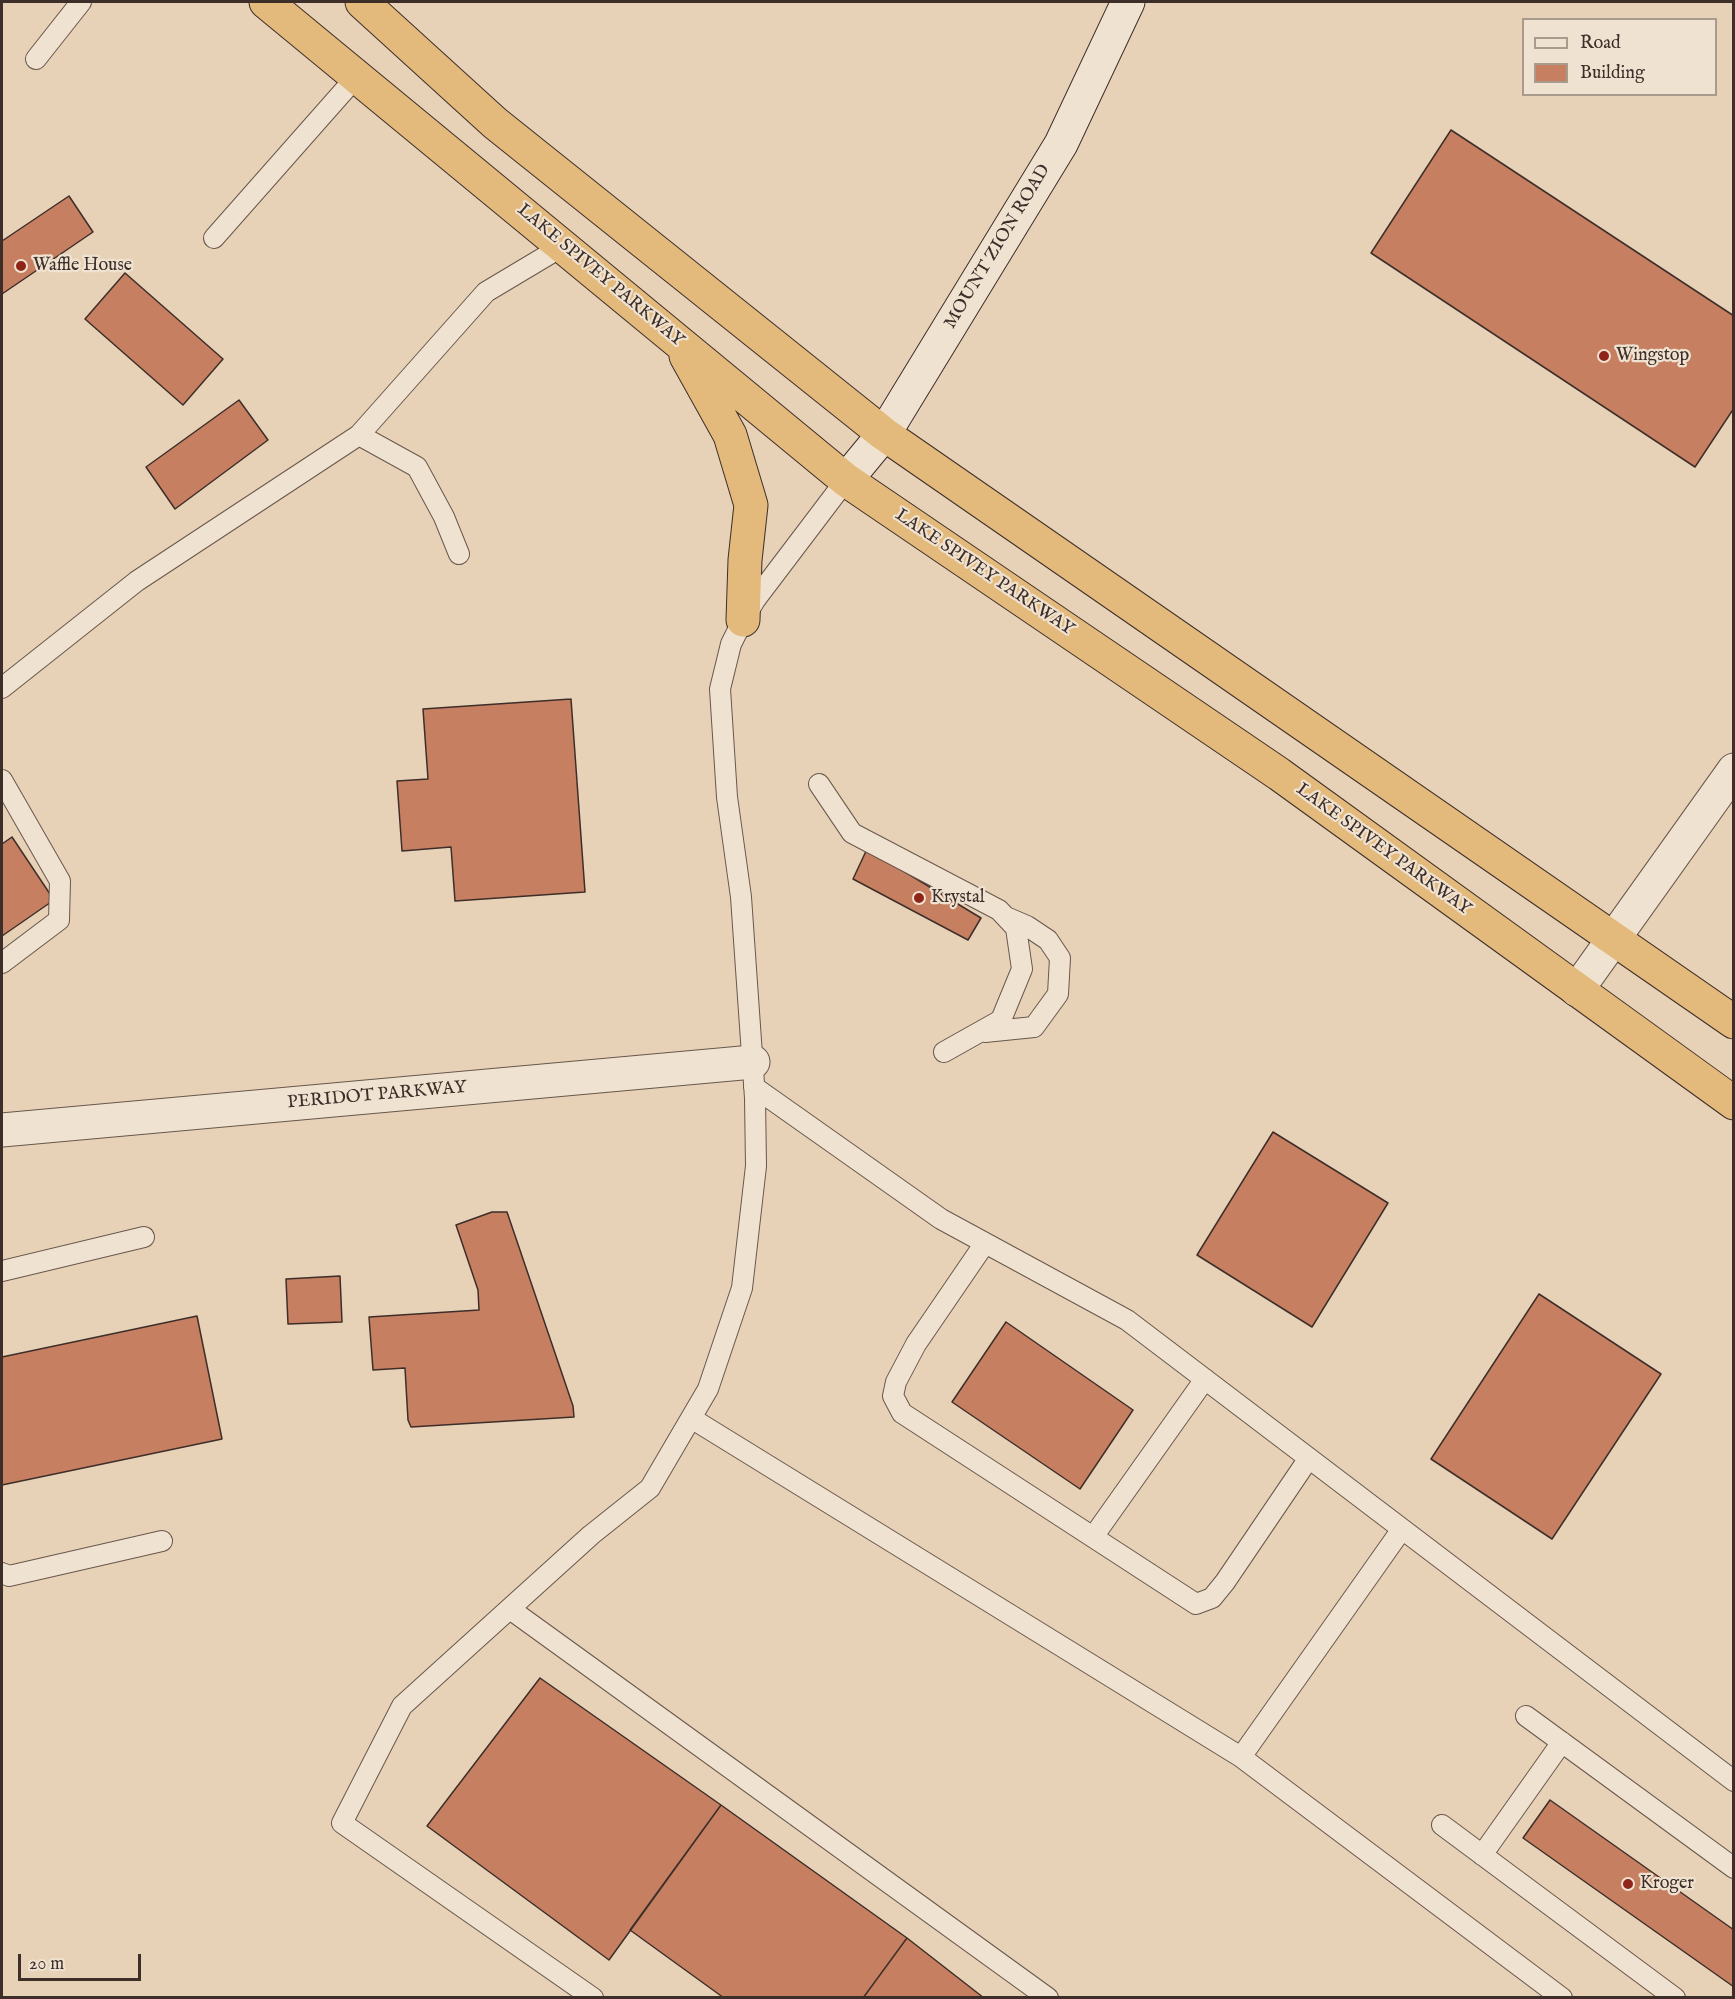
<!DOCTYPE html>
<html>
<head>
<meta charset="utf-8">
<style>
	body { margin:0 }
	#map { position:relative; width:1735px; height:1999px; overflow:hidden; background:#e7d2b7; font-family:"IM FELL English",serif }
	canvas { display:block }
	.frame { position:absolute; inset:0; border:3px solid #3d2e29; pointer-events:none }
	.legend { position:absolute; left:1522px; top:18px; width:195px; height:78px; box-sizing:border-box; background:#efe2d0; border:2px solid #a89a8d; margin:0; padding:8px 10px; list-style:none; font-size:18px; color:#3d2e29 }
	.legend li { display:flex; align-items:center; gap:12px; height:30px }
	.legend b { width:30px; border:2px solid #a89a8d }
	.scale { position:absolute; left:18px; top:1954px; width:123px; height:27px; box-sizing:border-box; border:3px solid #3d2e29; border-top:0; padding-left:8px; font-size:18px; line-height:21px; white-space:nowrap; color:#3d2e29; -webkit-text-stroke:4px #efe2d0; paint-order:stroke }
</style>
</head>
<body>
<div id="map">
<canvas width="1735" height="1999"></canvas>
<div class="frame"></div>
<ul class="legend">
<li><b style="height:8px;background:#efe2d0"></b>Road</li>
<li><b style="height:16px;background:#c77f62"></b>Building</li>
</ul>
<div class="scale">20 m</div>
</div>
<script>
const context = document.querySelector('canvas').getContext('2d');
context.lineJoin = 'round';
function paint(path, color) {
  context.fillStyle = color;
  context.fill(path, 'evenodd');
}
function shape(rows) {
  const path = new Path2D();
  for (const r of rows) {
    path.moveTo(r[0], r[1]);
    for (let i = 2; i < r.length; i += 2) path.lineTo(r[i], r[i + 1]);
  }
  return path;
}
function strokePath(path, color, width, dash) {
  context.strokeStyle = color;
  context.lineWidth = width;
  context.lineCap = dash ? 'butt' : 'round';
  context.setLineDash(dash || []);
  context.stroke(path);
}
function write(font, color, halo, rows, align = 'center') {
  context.font = font + ' "IM FELL English",serif';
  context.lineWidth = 4.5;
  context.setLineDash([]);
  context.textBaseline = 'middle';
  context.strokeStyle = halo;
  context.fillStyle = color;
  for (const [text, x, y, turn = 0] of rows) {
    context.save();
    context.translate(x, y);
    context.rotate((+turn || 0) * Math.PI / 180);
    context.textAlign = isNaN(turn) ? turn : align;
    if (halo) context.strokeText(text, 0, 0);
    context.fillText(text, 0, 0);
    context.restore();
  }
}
const building = shape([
	[1451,130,1734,316,1734,408,1695,467,1371,253,1451,130],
	[69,196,93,232,2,294,2,241,69,196],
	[125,273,223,359,183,405,85,319,125,273],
	[239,400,268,440,175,509,146,467,239,400],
	[571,699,585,892,455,901,451,847,402,851,397,781,428,779,423,709,571,699],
	[12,837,54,900,2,936,2,844,12,837],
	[867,849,981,918,968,940,853,879,867,849],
	[1273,1132,1388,1203,1312,1327,1197,1255,1273,1132],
	[492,1212,507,1212,573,1406,574,1417,411,1427,408,1420,405,1368,373,1370,369,1317,479,1310,478,1290,456,1225,492,1212],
	[340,1276,342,1322,288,1324,286,1279,340,1276],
	[1539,1294,1661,1374,1552,1539,1431,1459,1539,1294],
	[197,1316,222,1439,2,1485,2,1357,197,1316],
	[1006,1322,1133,1410,1080,1489,952,1402,1006,1322],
	[540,1678,721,1805,609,1960,427,1826,540,1678],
	[1550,1800,1734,1930,1734,1987,1523,1838,1550,1800],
	[721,1805,907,1938,863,1998,724,1998,630,1930,721,1805],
	[907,1938,984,1998,863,1998,907,1938]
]);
const lane = shape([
	[36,59,81,2],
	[214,238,357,76],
	[359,435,417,467,444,517,459,554],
	[2,688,137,581,359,435,486,292,563,246],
	[2,780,60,881,59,920,2,963],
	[819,784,852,833,999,910,1016,928,1022,969,1001,1020,944,1052],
	[985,1032,1034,1027,1058,994,1060,958,1048,940,1027,926,1006,917],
	[754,1087,941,1219,1127,1320,1734,1781],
	[985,1243,916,1344,896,1382,893,1396,902,1413,1196,1604,1212,1598,1225,1582,1309,1458],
	[2,1271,144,1237],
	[691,1418,1241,1757,1402,1529],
	[1093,1537,1205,1379],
	[2,1573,9,1576,162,1541],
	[510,1609,1048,1998],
	[1526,1716,1734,1868],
	[1241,1757,1562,1998],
	[1442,1825,1675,1998],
	[1482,1855,1562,1742],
	[593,1998,342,1823,402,1706,591,1535,650,1488,708,1389,742,1288,756,1166,755,1098,741,897,727,797,720,689,731,644,743,620,755,600,846,480]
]);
const street = shape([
	[1577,990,1734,770],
	[2,1130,753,1062]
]);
const secondary = shape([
	[846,480,884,434,1061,144,1128,2]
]);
const highway = shape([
	[266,2,846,480,1279,774,1734,1103],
	[362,2,495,123,884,434,1734,1022],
	[686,356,730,435,751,505,745,560,743,620]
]);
const markers = [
	[21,266,6,"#8f2418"],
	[1604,356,6,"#8f2418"],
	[919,898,6,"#8f2418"],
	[1628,1884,6,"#8f2418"]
];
const streetNames = [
	["MOUNT ZION ROAD",998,247,-59],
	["LAKE SPIVEY PARKWAY",600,276,40],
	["LAKE SPIVEY PARKWAY",984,573,34],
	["LAKE SPIVEY PARKWAY",1383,850,36],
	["PERIDOT PARKWAY",377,1096,-5]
];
const poiNames = [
	["Waffle House",33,266],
	["Wingstop",1616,356],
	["Krystal",931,898],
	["Kroger",1640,1884]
];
paint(building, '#c77f62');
strokePath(building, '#3d2e29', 1.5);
strokePath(lane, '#68574c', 22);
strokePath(street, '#68574c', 35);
strokePath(secondary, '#3d2e29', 35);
strokePath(highway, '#3d2e29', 35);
strokePath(lane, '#efe2d0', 20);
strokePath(street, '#efe2d0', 33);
strokePath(secondary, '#efe2d0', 33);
strokePath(highway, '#e4b97c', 33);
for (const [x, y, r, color] of markers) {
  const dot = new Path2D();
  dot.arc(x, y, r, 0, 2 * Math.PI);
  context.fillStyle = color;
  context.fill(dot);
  strokePath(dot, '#efe2d0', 2);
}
write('18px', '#3d2e29', '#efe2d0', streetNames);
write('18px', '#3d2e29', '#efe2d0', poiNames, 'left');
</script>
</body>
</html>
